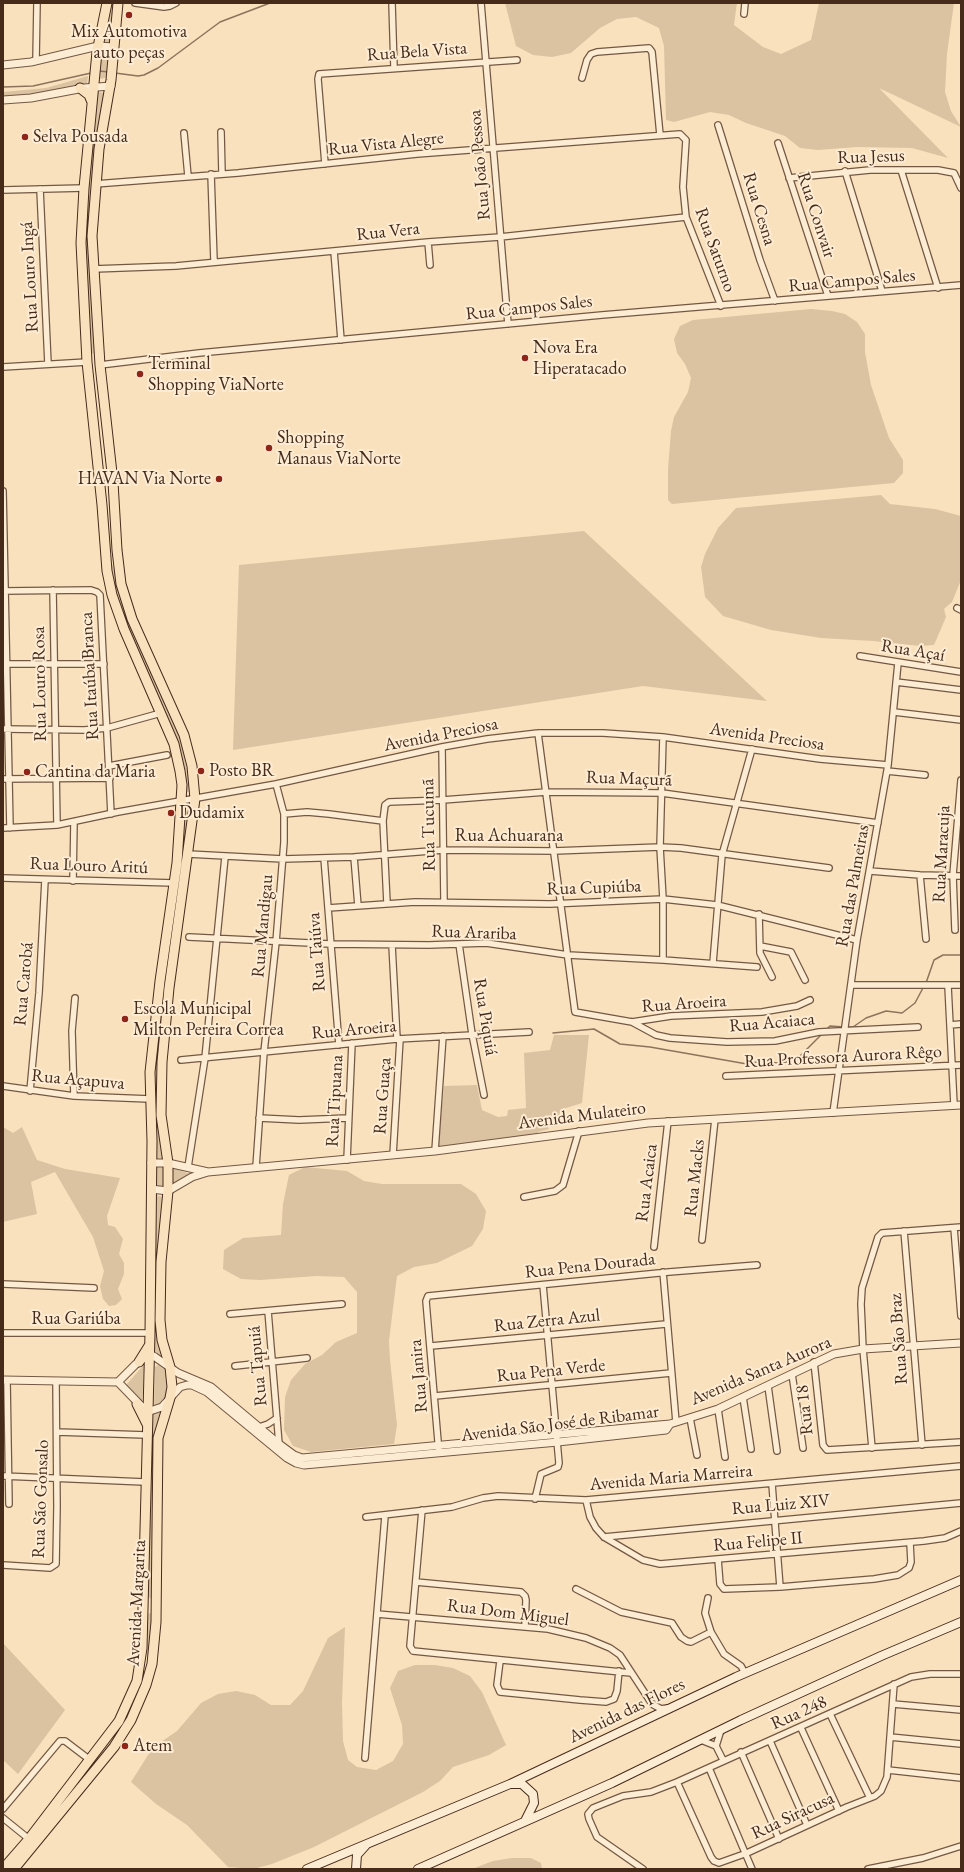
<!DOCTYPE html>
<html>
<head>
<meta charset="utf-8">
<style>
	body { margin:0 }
	#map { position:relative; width:964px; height:1872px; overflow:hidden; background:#fae1bd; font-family:"EB Garamond",serif }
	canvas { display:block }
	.frame { position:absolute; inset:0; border:4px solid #462b1b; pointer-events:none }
</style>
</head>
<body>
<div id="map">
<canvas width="964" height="1872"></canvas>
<div class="frame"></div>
</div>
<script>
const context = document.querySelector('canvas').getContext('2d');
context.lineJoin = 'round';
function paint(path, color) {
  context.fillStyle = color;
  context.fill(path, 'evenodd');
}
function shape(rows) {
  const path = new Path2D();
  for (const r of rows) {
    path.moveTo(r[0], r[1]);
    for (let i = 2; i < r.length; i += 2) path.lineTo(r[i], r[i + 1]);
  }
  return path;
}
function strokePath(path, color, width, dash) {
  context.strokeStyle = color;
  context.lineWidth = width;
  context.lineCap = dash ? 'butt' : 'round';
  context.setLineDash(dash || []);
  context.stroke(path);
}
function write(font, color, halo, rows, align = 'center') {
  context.font = font + ' "EB Garamond",serif';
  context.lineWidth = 4;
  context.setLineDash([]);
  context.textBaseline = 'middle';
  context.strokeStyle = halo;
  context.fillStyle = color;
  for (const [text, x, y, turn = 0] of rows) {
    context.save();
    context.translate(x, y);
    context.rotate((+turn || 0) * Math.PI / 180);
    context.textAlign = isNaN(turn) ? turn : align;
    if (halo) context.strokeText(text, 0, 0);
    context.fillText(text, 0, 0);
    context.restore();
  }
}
const green = shape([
	[111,3,116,3,112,46,104,45],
	[505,3,737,3,734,25,763,47,781,54,811,40,819,3,954,3,947,54,945,92,951,111,961,127,879,88,948,158,912,148,857,147,818,150,800,148,785,136,746,123,729,115,710,112,674,122,666,120,664,46,659,28,636,17,617,19,600,28,571,53,552,57,533,55,516,46],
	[103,50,107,51,109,57,107,77,101,79,99,76,101,53],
	[88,76,87,84,3,101,3,92,46,88],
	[98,92,105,93,89,249,96,352,95,354,91,353,85,247,87,197],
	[811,309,832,311,845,314,857,322,865,334,865,352,871,385,889,438,903,460,903,473,894,483,672,504,668,500,668,469,671,431,674,417,688,392,691,378,685,364,677,353,674,339,680,326,693,320],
	[881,495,890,504,935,509,961,516,961,580,952,602,944,609,946,617,934,645,920,646,873,641,821,638,771,630,723,616,705,597,701,567,705,554,718,528,736,508],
	[584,531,767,701,643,686,233,750,239,565],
	[112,563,124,610,178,730,189,777,190,792,186,792,175,733,121,617,110,568],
	[188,811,164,1002,164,1161,154,1160,154,1073,161,1001,186,812],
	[554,1035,589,1035,582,1103,560,1110,559,1126,548,1127,549,1129,538,1132,538,1135,438,1147,444,1086,477,1085,482,1110,498,1117,507,1116,508,1110,526,1108,524,1053,550,1050],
	[3,1127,13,1133,22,1127,37,1160,65,1169,120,1178,107,1216,108,1225,115,1227,123,1239,119,1254,124,1263,124,1274,118,1289,122,1299,116,1305,109,1306,103,1299,100,1286,104,1271,93,1237,55,1172,31,1182,37,1214,3,1222],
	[156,1166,164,1166,163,1187,158,1188,155,1183],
	[171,1167,190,1174,190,1176,171,1184],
	[305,1167,347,1171,364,1181,382,1184,461,1184,476,1194,486,1211,483,1229,472,1246,437,1263,414,1267,397,1276,389,1341,390,1360,397,1425,394,1444,311,1452,293,1446,284,1430,285,1397,291,1380,305,1364,322,1355,336,1342,357,1333,357,1292,344,1277,317,1276,260,1280,241,1279,223,1269,224,1250,243,1238,281,1235,283,1204,289,1175],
	[156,1195,164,1197,158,1339,161,1358,153,1353],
	[158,1365,166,1370,168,1397,163,1405,156,1406,154,1404,155,1367],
	[144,1366,142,1406,126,1385,142,1367],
	[162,1411,156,1427,155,1435,153,1597,151,1599,148,1596,151,1414],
	[150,1613,153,1614,148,1657,147,1654,148,1614],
	[345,1627,342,1702,343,1741,348,1760,357,1767,376,1770,393,1761,403,1744,402,1725,390,1688,398,1671,415,1665,435,1665,453,1668,470,1676,482,1692,506,1745,489,1755,453,1767,440,1781,423,1792,314,1847,272,1864,253,1869,228,1867,187,1825,156,1804,131,1782,148,1755,161,1742,177,1731,201,1703,218,1694,236,1691,255,1695,271,1705,290,1705,303,1691,328,1638],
	[3,1643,65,1710,18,1774,3,1760],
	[144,1674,146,1676,124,1728,12,1869,6,1869,109,1742,131,1708,142,1676],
	[512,1858,531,1858,541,1863,542,1869,472,1869,493,1861]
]);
const stream = shape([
	[99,71,109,72],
	[115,73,138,76,144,75,158,68,220,22,270,3],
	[3,87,33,86,91,73],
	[926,983,934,960,943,955,961,955],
	[848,1027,853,1027,866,1018,886,1011,902,1013,915,1003,924,986],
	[827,1029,830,1026,844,1027],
	[553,1033,594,1029,620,1044,650,1047,747,1064,762,1061,777,1063,795,1061,823,1033]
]);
const minor = shape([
	[135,3,164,7,170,6,176,3],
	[392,3,394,68],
	[481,3,508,324],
	[744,14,745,3],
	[36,61,37,3],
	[582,78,587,60,591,54,597,52,649,48,652,52,660,135],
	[718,125,760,260,775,301],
	[221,132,222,174],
	[184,133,188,176],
	[778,143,828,296],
	[325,164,318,79,319,74,517,60],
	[901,170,938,288],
	[845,171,882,291],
	[211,174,214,261],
	[789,178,870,170,938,170,954,173,961,188],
	[95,184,238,173,417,154,680,134,686,140,683,187,686,217,721,306],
	[40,189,48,364],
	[3,190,84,188],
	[428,242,430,265],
	[334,251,341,340],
	[93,269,176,266,428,242,500,237,686,217],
	[100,365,199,353,602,315,961,285],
	[3,367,87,362],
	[3,491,10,828],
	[53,590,57,825],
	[3,591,91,590,97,592,100,595,111,814],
	[957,608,961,610],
	[860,656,961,672],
	[3,664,104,664],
	[896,682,961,690],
	[894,712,961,720],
	[3,729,84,730,107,728,161,713],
	[538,733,575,1012,632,1022,671,1016,762,1012,797,1006,810,1000],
	[663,737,660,847,663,899,663,960],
	[442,747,444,901],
	[109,766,167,755],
	[887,771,925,775],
	[3,779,110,778],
	[284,814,307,812,329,814,383,821],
	[3,828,57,825,118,812,276,784,442,747,487,739,538,733,603,733,663,737,820,759,888,765],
	[188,854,283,859,354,857,443,850,554,851,660,847,681,848,829,868],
	[354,857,358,906],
	[324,858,339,1045],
	[870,871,920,875,961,876],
	[920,875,926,939],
	[3,878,174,883],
	[73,881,74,822],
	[387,903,383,821,385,805,389,802,443,800,546,792,662,793,878,823],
	[328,908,415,902,550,904,663,899,717,905,857,940],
	[759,914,760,953,772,977],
	[955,930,953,875,961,780],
	[189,937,330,944,429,945,486,943,568,955,663,960,757,967],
	[459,944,472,1034,484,1095],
	[392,945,397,1039],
	[760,946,791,952,805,980],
	[713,963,722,855,752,749],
	[851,985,961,985],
	[948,986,954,1105],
	[632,1022,656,1035,670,1038,727,1042,775,1041,819,1032,918,1027],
	[950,1025,961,1024],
	[181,1060,397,1039,529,1032],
	[726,1076,961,1065],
	[3,1086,74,1096,150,1099],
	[30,1091,39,993,45,880],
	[74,1096,72,1031,75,998],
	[833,1113,857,940,888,765,898,663],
	[259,1118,299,1120,348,1118],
	[435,1151,443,1036],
	[393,1155,400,1039],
	[347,1160,352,1043],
	[188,1167,205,1058,225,857],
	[256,1167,264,1052,276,942,284,842,284,814,276,784],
	[524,1197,555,1191,563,1185,579,1131],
	[954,1228,961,1316],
	[904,1231,922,1445],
	[702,1240,715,1119],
	[654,1247,668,1121],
	[663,1272,676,1422],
	[3,1284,94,1288],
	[268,1311,279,1444],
	[230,1314,342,1304],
	[3,1333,150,1333],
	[431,1346,666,1324],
	[814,1362,823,1445,827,1450,961,1442],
	[235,1366,307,1358],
	[792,1374,803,1448],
	[7,1380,9,1504],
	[768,1386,777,1451],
	[435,1396,671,1373],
	[743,1397,751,1449],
	[718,1409,725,1457],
	[690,1418,697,1455],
	[259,1427,268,1424,277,1418],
	[57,1432,146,1435],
	[872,1448,863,1349,861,1304,862,1288,878,1237,882,1233,961,1227],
	[439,1453,426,1301,428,1296,669,1272,757,1265],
	[3,1476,145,1482],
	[772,1484,780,1587],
	[535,1499,541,1474,558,1467,559,1463,543,1285],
	[586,1500,590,1517,596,1528,604,1537,643,1560,660,1564,924,1541,945,1538,961,1531],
	[422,1510,410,1646,413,1651,631,1673],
	[366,1517,452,1507,483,1498,498,1496,586,1500,961,1466],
	[604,1537,961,1503],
	[718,1559,720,1584,724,1589,780,1587,874,1579,898,1575,909,1568,911,1562,910,1543],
	[3,1565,50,1568,56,1564,57,1507,56,1381],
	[416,1582,521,1592,525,1596,526,1600,525,1627],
	[576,1589,621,1612,672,1623,681,1637,687,1641,691,1642,711,1632],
	[708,1598,705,1613,711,1632,724,1654,741,1666,745,1673],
	[377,1614,548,1629,586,1638,610,1648,620,1655,652,1704,661,1709,667,1708],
	[500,1661,497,1685,500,1692,580,1700,606,1702,614,1699,617,1691,619,1671],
	[893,1704,961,1710],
	[830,1714,870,1798],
	[801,1728,839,1811],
	[890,1737,961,1744],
	[701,1740,716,1746,723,1760],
	[770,1741,807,1825],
	[716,1746,721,1730],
	[741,1752,779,1839],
	[365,1758,385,1516],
	[709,1768,752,1869],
	[888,1770,961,1778],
	[677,1782,711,1857,714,1861,719,1863,747,1853,847,1807,875,1796,881,1791,887,1777,894,1684],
	[3,1809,60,1741,65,1741,90,1760],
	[3,1818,29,1839],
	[643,1869,597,1837,589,1819,588,1814,593,1808,623,1796,651,1792,677,1782,911,1677,930,1674,961,1674],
	[868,1869,923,1858,961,1846]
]);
const tertiary = shape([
	[3,65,31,62,98,46,114,47],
	[3,100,31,98,84,88,111,86],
	[151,1163,168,1163,208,1172],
	[151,1189,168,1191,192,1177,208,1172,435,1151,648,1123,961,1105],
	[3,1380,118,1382,147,1412,162,1407,180,1387,187,1385,192,1385,207,1392,287,1458,296,1463,304,1465,558,1442,666,1430,670,1424],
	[118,1382,136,1364,149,1354,155,1357,178,1373,211,1387,279,1444,294,1455,302,1458,670,1424,718,1409,834,1354,863,1349,961,1343]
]);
const secondary = shape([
	[511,1784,522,1784,533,1794,534,1803,525,1821],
	[307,1869,510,1784,736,1677,961,1580],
	[356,1869,357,1855,366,1845],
	[418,1869,612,1783,741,1720,881,1656,961,1622]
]);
const primary = shape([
	[80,88,89,95,92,102],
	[139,1362,149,1346],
	[137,1404,147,1424],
	[3,1869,29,1839,119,1721,137,1681,142,1648,150,1333,152,1141,150,1072,160,981,177,863,182,785,180,771,174,744,124,629,112,595,107,571,102,505,87,362,81,243,84,188,97,52,107,3],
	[14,1869,114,1747,131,1720,146,1685,152,1664,156,1622,158,1438,170,1398,172,1387,170,1367,162,1340,160,1320,161,1262,168,1191,168,1163,161,1115,162,1062,169,988,195,799,192,766,184,735,132,619,121,584,117,550,113,482,100,365,92,236,99,149,111,80,118,3]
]);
const markers = [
	[129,15,4,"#8f2418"],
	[25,137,4,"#8f2418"],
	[525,358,4,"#8f2418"],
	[140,374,4,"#8f2418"],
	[269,448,4,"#8f2418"],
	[219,479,4,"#8f2418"],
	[201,771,4,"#8f2418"],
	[27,772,4,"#8f2418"],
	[171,813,4,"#8f2418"],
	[125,1019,4,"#8f2418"],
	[125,1746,4,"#8f2418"]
];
const poiNames = [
	["Mix Automotiva",129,32,"center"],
	["auto peças",129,53,"center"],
	["Selva Pousada",33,137],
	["Nova Era",533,348],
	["Hiperatacado",533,369],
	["Terminal",148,364],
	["Shopping ViaNorte",148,385],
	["Shopping",277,438],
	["Manaus ViaNorte",277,459],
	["HAVAN Via Norte",211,479,"right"],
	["Posto BR",209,771],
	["Cantina da Maria",35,772],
	["Dudamix",179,813],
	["Escola Municipal",133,1009],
	["Milton Pereira Correa",133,1030],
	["Atem",133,1746]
];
const streetNames = [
	["Rua Bela Vista",417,52,-4],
	["Rua Vista Alegre",386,144,-6],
	["Rua Jesus",871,157,-2],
	["Rua João Pessoa",480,165,-95],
	["Rua Cesna",759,209,73],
	["Rua Convair",816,215,72],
	["Rua Vera",388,232,-6],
	["Rua Saturno",715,250,70],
	["Rua Louro Ingá",30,277,-93],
	["Rua Campos Sales",852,281,-5],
	["Rua Campos Sales",529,308,-6],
	["Rua Açaí",913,651,9],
	["Rua Itaúba Branca",90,676,-93],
	["Rua Louro Rosa",40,684,-91],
	["Avenida Preciosa",441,735,-11],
	["Avenida Preciosa",767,737,8],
	["Rua Maçurã",629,779,2],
	["Rua Tucumã",429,825,-91],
	["Rua Achuarana",509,836],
	["Rua Maracuja",942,854,-87],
	["Rua Louro Aritú",89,866,2],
	["Rua das Palmeiras",853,886,-80],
	["Rua Cupiúba",594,888,-2],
	["Rua Mandigau",263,926,-85],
	["Rua Arariba",474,933,2],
	["Rua Taiúva",317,952,-94],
	["Rua Carobá",24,984,-85],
	["Rua Aroeira",684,1004,-4],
	["Rua Piquiá",485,1017,81],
	["Rua Acaiaca",772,1023,-5],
	["Rua Aroeira",354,1030,-5],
	["Rua Professora Aurora Rêgo",843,1057,-3],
	["Rua Açapuva",78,1080,5],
	["Rua Guaça",383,1096,-86],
	["Rua Tipuana",335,1101,-87],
	["Avenida Mulateiro",582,1116,-7],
	["Rua Macks",695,1178,-84],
	["Rua Acaica",647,1183,-83],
	["Rua Pena Dourada",590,1266,-6],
	["Rua Gariúba",76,1319],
	["Rua Zerra Azul",547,1321,-6],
	["Rua São Braz",899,1339,-94],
	["Rua Tapuiá",258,1366,-95],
	["Rua Pena Verde",551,1371,-6],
	["Avenida Santa Aurora",761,1371,-23],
	["Rua Janira",419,1376,-95],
	["Rua 18",805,1410,-96],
	["Avenida São José de Ribamar",560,1424,-7],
	["Avenida Maria Marreira",671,1478,-5],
	["Rua São Gonsalo",41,1499,-88],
	["Rua Luiz XIV",781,1505,-5],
	["Rua Felipe II",758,1542,-5],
	["Avenida Margarita",137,1603,-87],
	["Rua Dom Miguel",508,1613,7],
	["Avenida das Flores",627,1711,-26],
	["Rua 248",799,1713,-24],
	["Rua Siracusa",793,1816,-25]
];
paint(green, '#dbc2a1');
strokePath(stream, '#8d735b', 1.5);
strokePath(minor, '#735844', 8);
strokePath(tertiary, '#735844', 9);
strokePath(secondary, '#462b1b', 10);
strokePath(primary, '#462b1b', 11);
strokePath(minor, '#fcecd4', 5.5);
strokePath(tertiary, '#fcecd4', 7);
strokePath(secondary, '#fcecd4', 8);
strokePath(primary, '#fae1bd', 9);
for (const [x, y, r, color] of markers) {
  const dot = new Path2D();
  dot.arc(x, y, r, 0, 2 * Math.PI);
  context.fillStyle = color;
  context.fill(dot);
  strokePath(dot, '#fcecd4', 1.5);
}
write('18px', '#462b1b', '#fcecd4', poiNames, 'left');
write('18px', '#462b1b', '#fcecd4', streetNames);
</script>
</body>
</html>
